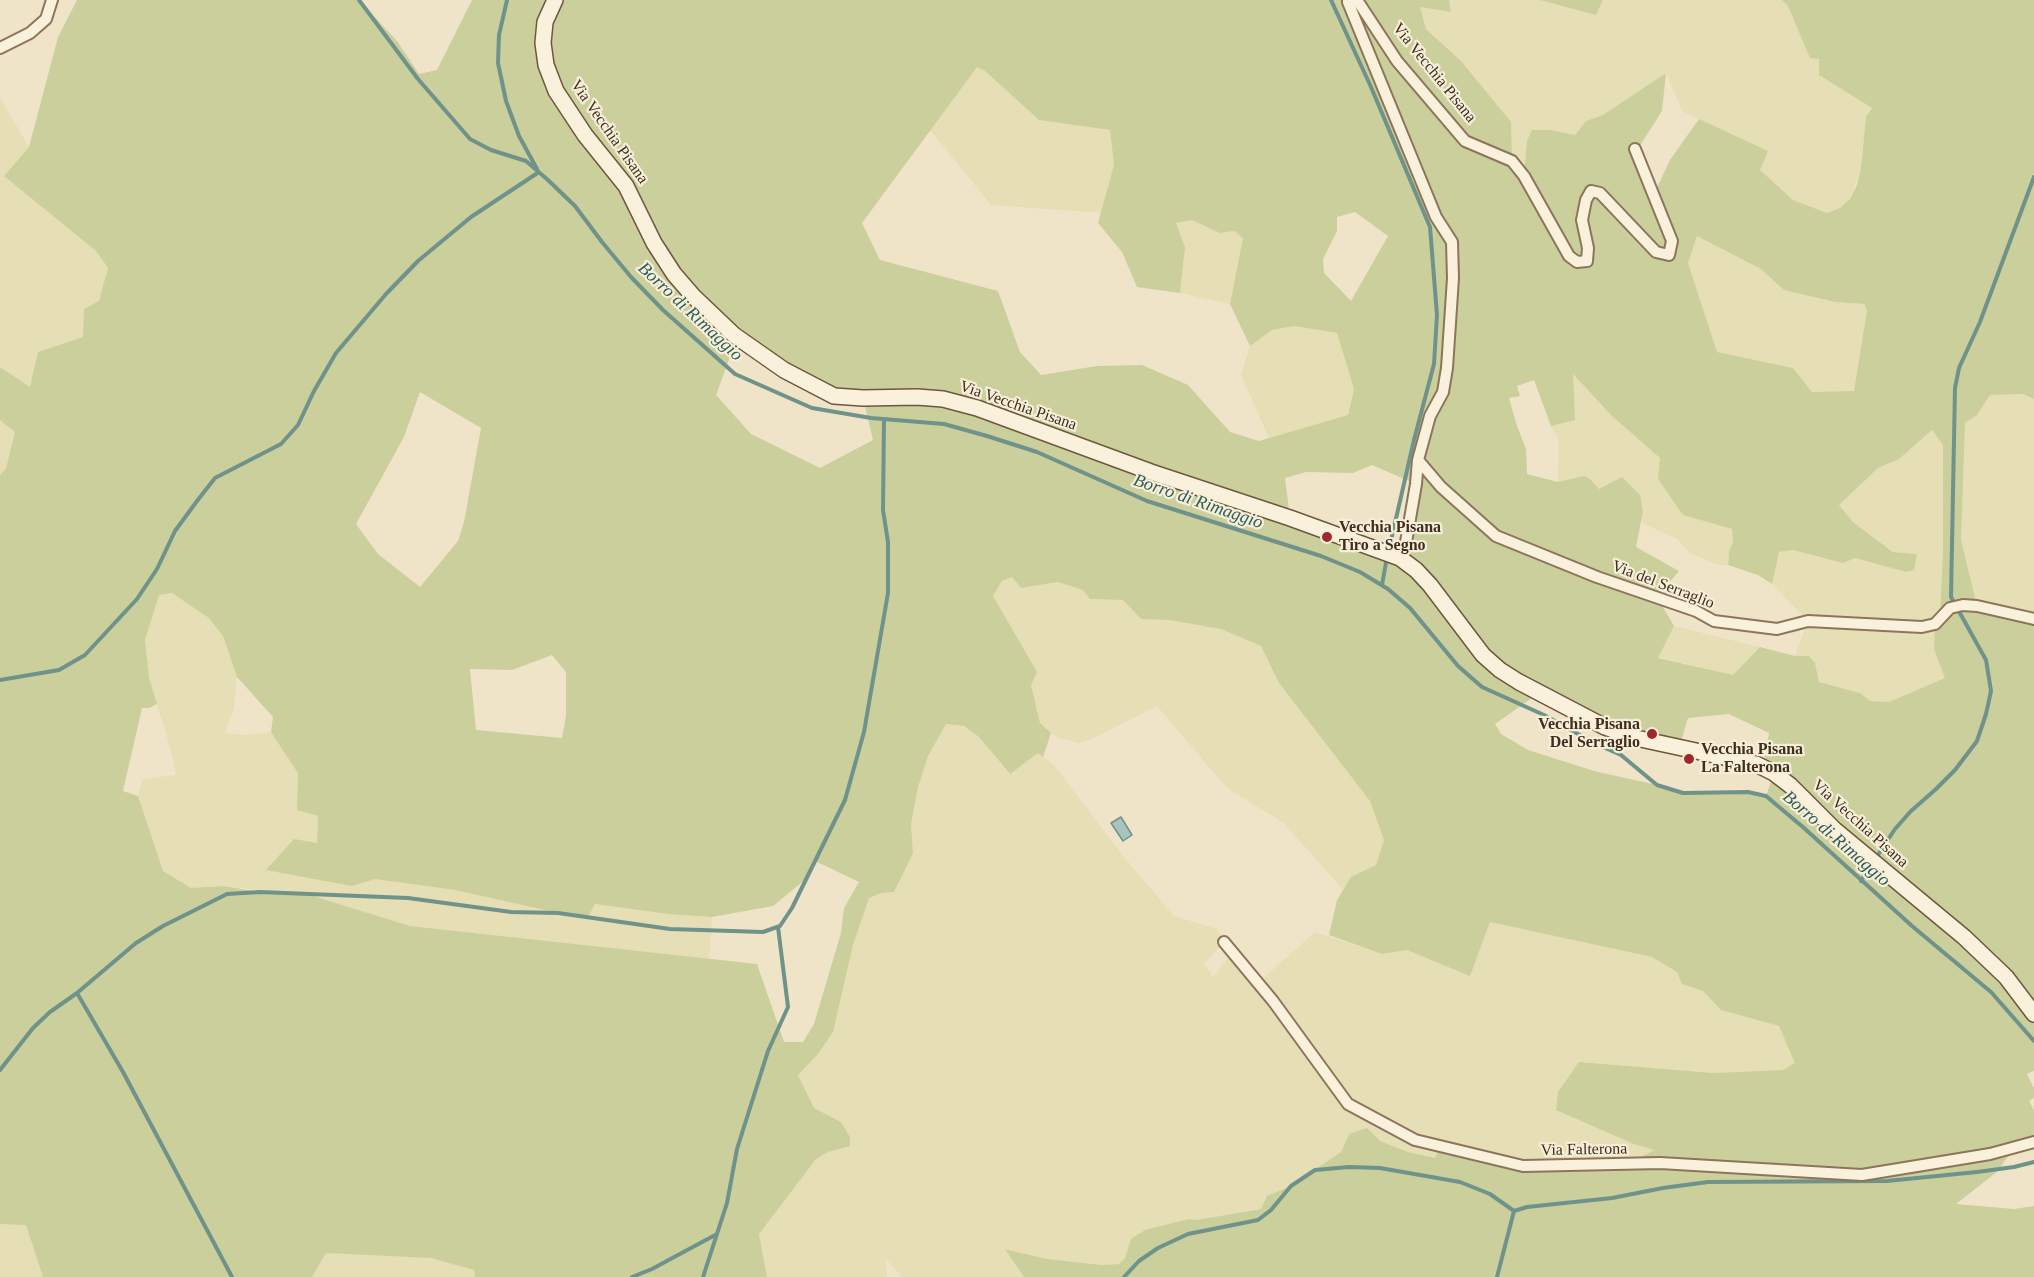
<!DOCTYPE html>
<html>
<head>
<meta charset="utf-8">
<style>
	body { margin:0 }
	canvas { display:block; background:#f0e4c8 }
</style>
</head>
<body>
<canvas width="2034" height="1277"></canvas>
<script>
const context = document.querySelector('canvas').getContext('2d');
context.lineJoin = 'round';
function paint(path, color) {
  context.fillStyle = color;
  context.fill(path, 'evenodd');
}
function shape(rows) {
  const path = new Path2D();
  for (const r of rows) {
    path.moveTo(r[0], r[1]);
    for (let i = 2; i < r.length; i += 2) path.lineTo(r[i], r[i + 1]);
  }
  return path;
}
function strokePath(path, color, width, dash) {
  context.strokeStyle = color;
  context.lineWidth = width;
  context.lineCap = dash ? 'butt' : 'round';
  context.setLineDash(dash || []);
  context.stroke(path);
}
function write(font, color, halo, rows, align = 'center') {
  context.font = font + ' "Times New Roman",serif';
  context.lineWidth = 4.5;
  context.setLineDash([]);
  context.textBaseline = 'middle';
  context.strokeStyle = halo;
  context.fillStyle = color;
  for (const [text, x, y, turn = 0] of rows) {
    context.save();
    context.translate(x, y);
    context.rotate((+turn || 0) * Math.PI / 180);
    context.textAlign = isNaN(turn) ? turn : align;
    if (halo) context.strokeText(text, 0, 0);
    context.fillText(text, 0, 0);
    context.restore();
  }
}
const farmland = shape([
	[1449,0,1540,0,1596,15,1603,0,1782,0,1788,6,1819,59,1819,75,1872,108,1863,143,1861,168,1850,199,1840,208,1827,213,1793,200,1760,170,1767,151,1682,111,1666,73,1603,115,1586,121,1575,135,1552,130,1524,176,1512,161,1511,122,1461,61,1426,29,1419,7,1451,12],
	[977,66,985,71,1039,120,1110,130,1114,165,1101,213,991,205,930,130],
	[0,98,29,147,4,176,96,251,108,268,99,301,84,309,83,337,38,352,30,388,0,367],
	[1192,220,1220,233,1234,231,1243,238,1230,304,1180,293,1185,247,1176,223],
	[1697,236,1761,269,1784,290,1835,302,1863,304,1867,311,1854,391,1812,392,1793,368,1717,352,1688,263],
	[1294,326,1337,333,1354,389,1348,415,1269,438,1241,375,1250,346,1272,330],
	[1572,373,1612,416,1660,458,1683,515,1732,529,1733,543,1729,552,1728,565,1718,565,1690,553,1677,539,1642,523,1643,512,1609,485,1599,489,1590,479,1584,476,1558,483,1559,440,1551,426,1575,419],
	[2024,394,2034,399,2034,619,1977,606,1961,540,1965,423,1977,415,1990,395],
	[0,420,15,431,6,468,0,475],
	[1932,430,1943,445,1943,548,1940,618,1934,649,1945,678,1889,702,1870,701,1860,693,1819,682,1815,663,1809,656,1795,656,1808,621,1772,584,1774,569,1779,552,1793,550,1825,559,1855,558,1906,572,1916,554,1894,552,1853,522,1839,505,1878,468,1899,459],
	[1012,577,1021,588,1058,582,1083,590,1090,599,1123,600,1141,619,1169,620,1221,629,1261,646,1279,683,1370,801,1384,840,1376,865,1351,877,1343,890,1284,823,1227,788,1157,706,1092,739,1078,743,1056,737,1040,723,1031,685,993,596,1002,581],
	[172,593,209,618,223,636,237,677,234,708,225,733,247,735,271,732,287,754,298,773,297,810,318,816,317,843,328,881,351,886,375,879,455,890,558,913,588,917,595,904,668,914,712,917,709,959,410,926,313,896,223,886,191,888,163,871,138,796,143,779,176,775,170,747,149,678,144,641,159,595],
	[1674,626,1760,647,1733,675,1657,657],
	[946,724,964,726,979,737,1009,774,1039,753,1054,765,1119,851,1174,916,1217,929,1224,942,1204,964,1213,977,1233,952,1258,983,1315,932,1382,954,1407,950,1470,976,1490,922,1652,957,1677,972,1682,984,1703,991,1721,1010,1779,1026,1796,1064,1783,1070,1713,1073,1579,1062,1656,1150,1636,1159,1542,1171,1471,1149,1435,1158,1408,1152,1380,1141,1349,1134,1341,1152,1291,1186,1267,1196,1261,1209,1197,1220,1189,1219,1131,1239,1125,1258,1119,1264,1102,1265,1047,1259,1006,1249,1024,1277,902,1277,886,1259,887,1277,767,1277,758,1234,816,1159,828,1152,850,1146,841,1122,814,1108,798,1075,818,1054,833,1032,853,945,869,897,881,893,913,853,911,824,918,787,928,756],
	[0,1224,26,1224,43,1277,0,1277],
	[326,1253,431,1258,475,1270,475,1277,312,1277]
]);
const green = shape([
	[77,0,359,0,397,41,419,74,437,70,472,0,1449,0,1451,12,1420,7,1426,29,1461,61,1511,122,1512,161,1524,175,1527,141,1532,130,1552,130,1575,135,1586,121,1603,115,1666,73,1662,111,1639,147,1654,194,1670,160,1699,119,1768,151,1760,170,1793,200,1827,213,1840,208,1850,199,1857,185,1861,168,1866,117,1872,108,1819,75,1819,59,1810,58,1788,6,1782,0,2034,0,2034,399,2023,394,1990,395,1977,415,1965,423,1961,540,1977,606,2034,619,2034,1071,2027,1074,2034,1088,2034,1098,2029,1101,2034,1110,2034,1142,2014,1147,1998,1171,1956,1204,2014,1209,2034,1206,2034,1277,1024,1277,1005,1249,1047,1259,1102,1265,1119,1264,1125,1258,1131,1239,1145,1230,1189,1219,1197,1220,1261,1209,1267,1196,1291,1186,1341,1152,1349,1134,1367,1128,1380,1141,1408,1152,1435,1158,1439,1149,1471,1149,1542,1171,1636,1159,1655,1150,1634,1144,1556,1110,1558,1092,1579,1062,1713,1073,1783,1070,1795,1063,1779,1026,1721,1010,1703,991,1682,984,1677,972,1652,957,1490,922,1470,976,1407,950,1382,954,1329,935,1337,900,1351,877,1376,865,1384,840,1370,801,1279,683,1261,646,1221,629,1169,620,1141,619,1123,600,1090,599,1083,590,1058,582,1021,588,1012,577,1002,581,993,596,1037,672,1031,685,1040,723,1051,733,1043,757,1038,753,1010,774,979,737,964,726,946,724,928,756,918,787,911,824,913,853,894,892,881,893,869,898,853,945,833,1032,818,1054,798,1075,814,1108,841,1122,850,1137,850,1146,828,1152,816,1159,759,1234,767,1277,475,1277,474,1270,431,1258,326,1253,312,1277,43,1277,26,1225,0,1224,0,475,6,468,15,432,0,420,0,367,30,387,38,352,83,337,84,309,99,301,108,268,96,251,4,176,29,147,58,37],
	[977,67,985,71,1039,120,1110,130,1114,165,1098,223,1122,252,1137,287,1180,293,1185,247,1176,223,1192,220,1220,233,1234,231,1243,238,1230,304,1250,346,1272,330,1294,326,1337,333,1354,389,1348,415,1259,441,1230,432,1188,385,1142,365,1097,366,1041,375,1020,352,998,291,880,260,862,223],
	[1355,212,1388,236,1351,301,1324,273,1323,259,1337,231,1337,217],
	[1697,236,1761,269,1784,290,1835,302,1864,304,1867,311,1854,391,1812,392,1793,368,1717,352,1688,263],
	[734,335,834,396,863,398,873,440,820,468,751,434,716,395,730,357],
	[1573,374,1612,416,1660,458,1658,479,1683,515,1732,529,1733,542,1729,552,1728,565,1758,575,1772,584,1779,552,1793,550,1843,563,1855,558,1906,572,1914,570,1917,554,1893,552,1853,522,1839,505,1878,468,1899,459,1932,430,1943,445,1943,548,1940,618,1935,624,1934,649,1945,678,1889,702,1870,701,1860,693,1819,682,1815,663,1809,656,1795,656,1760,647,1733,675,1658,658,1674,626,1657,597,1679,571,1636,547,1643,512,1640,495,1622,477,1599,489,1590,479,1584,476,1558,482,1527,474,1526,449,1517,426,1509,398,1520,396,1517,386,1534,380,1551,426,1575,420],
	[420,392,481,428,464,522,458,541,420,587,378,554,356,524,404,437],
	[1372,465,1416,484,1401,558,1290,518,1285,478,1306,472,1353,473],
	[172,593,209,618,223,636,237,677,273,717,271,732,298,773,297,810,318,816,317,843,294,839,266,870,352,886,375,879,455,890,558,913,588,917,595,904,668,914,712,917,773,906,806,879,815,861,859,882,844,908,841,933,814,1024,803,1042,784,1042,757,964,410,926,313,896,260,892,223,886,191,888,163,871,138,796,123,791,142,708,149,708,157,704,149,678,145,640,159,595],
	[552,655,566,672,566,716,562,738,476,730,470,669,512,670],
	[1539,693,1626,734,1679,748,1688,718,1729,714,1769,733,1763,767,1774,773,1766,796,1748,792,1683,793,1657,785,1594,771,1528,750,1501,734,1495,724],
	[1540,0,1603,0,1596,15]
]);
const water = shape([
	[1121,817,1132,835,1123,841,1111,823,1121,817]
]);
const stream = shape([
	[359,0,418,79,470,139,491,150,526,161,548,180,575,206,602,242,631,277,663,310,735,374,812,408,871,418,944,424,987,436,1037,452,1147,501,1321,556,1360,572,1388,589,1410,608,1458,666,1482,687,1544,715,1596,744,1621,755,1657,785,1683,793,1748,792,1766,796,1804,828,1912,926,1991,992,2034,1041],
	[507,0,499,35,498,63,506,101,519,136,537,169],
	[1331,0,1371,87,1430,227,1437,315,1434,364,1414,440,1389,549],
	[1382,585,1387,557],
	[0,680,59,670,85,655,137,599,157,569,175,531,197,501,215,478,281,444,298,425,314,391,336,353,386,294,418,261,471,217,539,172],
	[1876,858,1895,829,1911,811,1935,790,1955,770,1977,741,1986,714,1991,691,1986,660,1951,597,1955,388,1959,368,1980,322,2034,177],
	[1861,881,1872,864],
	[77,993,123,1072,232,1277],
	[0,1070,33,1028,50,1012,77,993,136,943,163,926,227,894,260,892,408,898,511,912,558,913,670,929,763,932,780,926,792,908,845,800,864,732,888,593,888,542,883,510,884,419],
	[1514,1211,1527,1207,1612,1198,1663,1188,1708,1182,1887,1181,1977,1172,2014,1167,2034,1162],
	[632,1277,652,1269,717,1234],
	[703,1277,727,1203,737,1149,768,1051,788,1007,778,927],
	[1124,1277,1139,1261,1158,1248,1188,1234,1258,1220,1271,1210,1291,1186,1315,1170,1349,1167,1380,1168,1460,1182,1490,1194,1514,1211],
	[1497,1277,1514,1211]
]);
const minor = shape([
	[1351,0,1359,3,1397,61,1465,141,1512,161,1524,176,1569,256,1577,262,1587,261,1588,248,1582,220,1586,200,1591,191,1600,193,1656,252,1669,255,1672,241,1635,149],
	[1351,0,1348,2,1436,217,1452,242,1453,278,1447,368,1443,392,1430,416,1418,460,1416,484,1406,542,1400,558],
	[0,48,30,33,46,19,52,0],
	[1418,460,1441,487,1496,536,1597,577,1696,611,1714,621,1777,629,1808,621,1922,627,1935,624,1950,608,1963,605,1977,606,2034,619],
	[1224,942,1273,1001,1348,1104,1415,1140,1523,1166,1660,1163,1862,1175,1990,1154,2034,1142]
]);
const secondary = shape([
	[555,0,545,22,543,43,546,65,556,91,585,135,626,186,654,243,674,274,693,296,734,335,784,370,834,396,863,398,917,397,943,399,977,408,1151,472,1290,518,1400,558,1416,570,1430,585,1483,655,1500,670,1519,682,1605,727,1636,738,1756,764,1774,773,1791,786,1835,830,1964,937,2006,977,2034,1014]
]);
const markers = [
	[1327,537,6,"#9e292c"],
	[1652,734,6,"#9e292c"],
	[1689,759,6,"#9e292c"]
];
const streetNames = [
	["Via Vecchia Pisana",1434,73,51],
	["Via Vecchia Pisana",609,132,55],
	["Via Vecchia Pisana",1018,406,19],
	["Via del Serraglio",1663,585,21],
	["Via Vecchia Pisana",1860,824,42],
	["Via Falterona",1584,1150,-1]
];
const poiNames = [
	["Vecchia Pisana",1339,528],
	["Tiro a Segno",1339,546],
	["Vecchia Pisana",1640,725,"right"],
	["Del Serraglio",1640,743,"right"],
	["Vecchia Pisana",1701,750],
	["La Falterona",1701,768]
];
const waterNames = [
	["Borro di Rimaggio",690,312,43],
	["Borro di Rimaggio",1198,502,19],
	["Borro di Rimaggio",1836,839,41]
];
paint(farmland, '#e6deb5');
paint(green, '#cacf9b');
paint(water, '#a9c4bc');
strokePath(water, '#6f938a', 1.5);
strokePath(stream, '#6f938a', 4);
strokePath(minor, '#8d755c', 14);
strokePath(secondary, '#6f563f', 18);
strokePath(minor, '#faf1dc', 10);
strokePath(secondary, '#faf1dc', 15);
for (const [x, y, r, color] of markers) {
  const dot = new Path2D();
  dot.arc(x, y, r, 0, 2 * Math.PI);
  context.fillStyle = color;
  context.fill(dot);
  strokePath(dot, '#f7eed8', 2);
}
write('16px', '#3d2e20', '#f7eed8', streetNames);
write('bold 16px', '#3d2e20', '#f7eed8', poiNames, 'left');
write('italic 18px', '#2f5d5a', '#f7eed8', waterNames);
</script>
</body>
</html>
